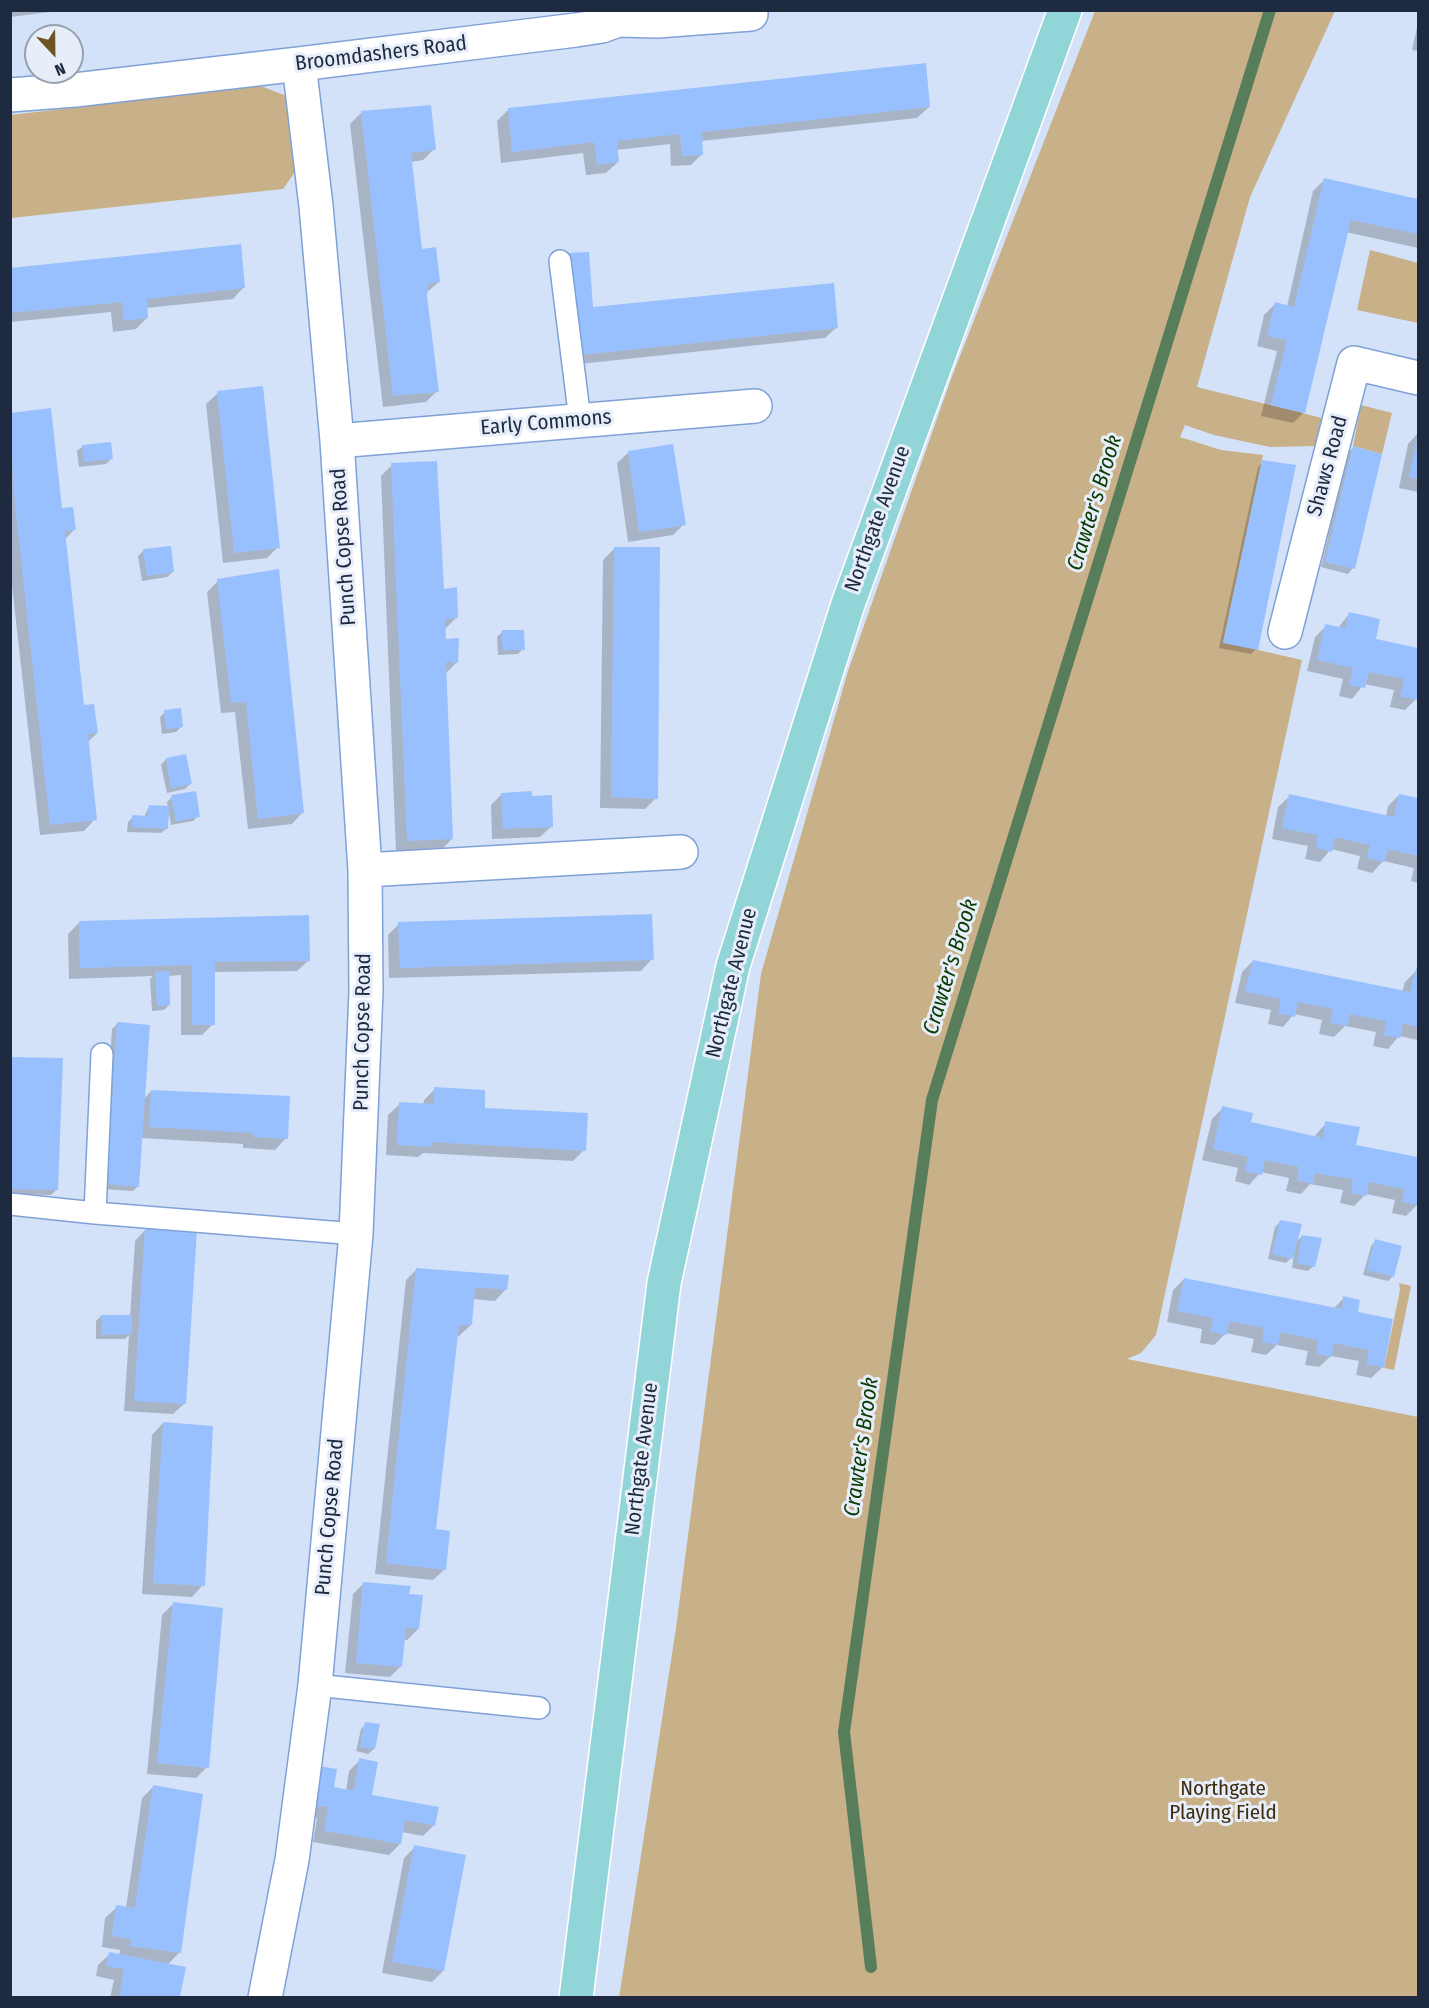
<!DOCTYPE html>
<html>
<head>
<meta charset="utf-8">
<style>
	body { margin:0 }
	#map { position:relative; width:1429px; height:2008px; overflow:hidden; background:#d3e2f8; font-family:"Fira Sans Condensed",sans-serif }
	canvas { display:block }
	.frame { position:absolute; inset:0; border:12px solid #1d2a3f; pointer-events:none }
	.north { position:absolute; left:24px; top:24px; width:60px; height:60px; box-sizing:border-box; background:#e7eefa; border:2px solid #96a0af; border-radius:50%; rotate:158deg; font-size:16px; font-weight:700; line-height:24px; text-align:center; color:#1d2a3f }
	.north::after { content:''; display:block; margin:auto; width:21px; height:27px; background:#6e5425; clip-path:polygon(50% 0,100% 100%,50% 72%,0 100%) }
</style>
</head>
<body>
<div id="map">
<canvas width="1429" height="2008"></canvas>
<div class="frame"></div>
<div class="north">N</div>
</div>
<script>
const context = document.querySelector('canvas').getContext('2d');
context.lineJoin = 'round';
function paint(path, color) {
  context.fillStyle = color;
  context.fill(path, 'evenodd');
}
function shape(rows) {
  const path = new Path2D();
  for (const r of rows) {
    path.moveTo(r[0], r[1]);
    for (let i = 2; i < r.length; i += 2) path.lineTo(r[i], r[i + 1]);
  }
  return path;
}
function strokePath(path, color, width, dash) {
  context.strokeStyle = color;
  context.lineWidth = width;
  context.lineCap = dash ? 'butt' : 'round';
  context.setLineDash(dash || []);
  context.stroke(path);
}
function write(font, color, halo, rows, align = 'center') {
  context.font = font + ' "Fira Sans Condensed",sans-serif';
  context.lineWidth = 6;
  context.setLineDash([]);
  context.textBaseline = 'middle';
  context.strokeStyle = halo;
  context.fillStyle = color;
  for (const [text, x, y, turn = 0] of rows) {
    context.save();
    context.translate(x, y);
    context.rotate((+turn || 0) * Math.PI / 180);
    context.textAlign = isNaN(turn) ? turn : align;
    if (halo) context.strokeText(text, 0, 0);
    context.fillText(text, 0, 0);
    context.restore();
  }
}
const green = shape([
	[1095,11,1335,11,1250,197,1197,387,1322,418,1316,446,1270,447,1214,435,1185,425,1180,437,1221,450,1263,455,1223,642,1302,660,1156,1335,1141,1353,1127,1359,1418,1417,1418,1997,619,1998,676,1628,761,974,848,671,951,379],
	[261,86,289,97,299,166,283,189,11,218,10,115],
	[1370,250,1418,263,1418,323,1357,310],
	[1361,405,1392,413,1382,454,1353,446],
	[1399,1283,1411,1286,1394,1370,1384,1368,1400,1290]
]);
const shadow = shape([
	[10,10,66,10,10,17],
	[1418,23,1418,51,1412,50],
	[929,107,917,118,701,141,702,154,691,165,671,166,670,144,616,150,618,162,606,173,586,175,583,153,501,163,497,121,508,110],
	[361,113,434,149,423,160,411,162,421,251,439,282,426,293,437,391,426,402,383,407,350,124],
	[1324,180,1418,200,1418,248,1346,232,1304,412,1293,423,1261,416,1277,351,1257,346,1264,315,1275,304,1287,307,1313,191],
	[569,255,592,309,837,327,825,338,570,365,558,266],
	[10,269,244,287,233,299,146,308,147,318,136,329,113,332,111,312,10,322],
	[218,393,278,547,267,558,223,563,206,404],
	[10,414,61,510,75,529,65,539,83,707,97,733,87,743,95,819,84,831,40,835,10,568],
	[1418,433,1418,492,1399,488,1408,444],
	[83,446,111,459,106,464,79,467,77,451],
	[1353,448,1353,568,1348,574,1321,567,1348,453],
	[629,452,684,524,673,535,628,542,617,463],
	[1263,462,1256,649,1251,654,1219,648,1258,467],
	[392,465,442,591,456,618,445,629,444,640,456,663,445,674,452,839,441,850,396,852,381,476],
	[614,549,656,798,645,809,600,808,603,560],
	[143,551,173,572,167,577,142,581,138,556],
	[218,581,303,812,292,824,248,829,235,712,221,713,207,592],
	[1349,614,1374,640,1418,650,1418,697,1405,710,1390,707,1394,690,1364,684,1352,699,1339,696,1343,679,1307,671,1315,637,1326,626,1338,628],
	[502,632,523,649,518,654,498,655,497,637],
	[165,712,181,727,176,732,162,734,160,717],
	[166,759,190,784,185,789,167,793,161,765],
	[502,794,531,797,552,826,540,837,492,839,491,805],
	[1399,795,1418,799,1418,883,1411,881,1414,868,1383,861,1372,873,1357,869,1360,856,1331,849,1320,862,1305,859,1308,846,1272,839,1278,807,1290,796,1386,817,1388,806],
	[172,797,198,816,193,821,171,825,169,813,167,828,161,833,127,832,128,822,133,817,144,817,149,807,168,807,167,802],
	[79,923,309,960,297,971,213,972,213,1024,202,1035,181,1035,181,975,167,976,169,1005,164,1010,152,1011,150,979,153,976,69,979,68,934],
	[399,924,652,959,641,971,389,978,388,935],
	[1253,961,1402,992,1405,982,1416,971,1418,960,1418,1040,1399,1036,1388,1049,1373,1046,1376,1032,1345,1026,1334,1037,1319,1034,1322,1020,1294,1014,1283,1027,1268,1024,1271,1010,1235,1003,1242,972],
	[117,1024,144,1099,151,1091,286,1138,275,1150,243,1148,243,1144,141,1138,138,1186,133,1191,102,1189,112,1029],
	[10,1058,56,1190,51,1195,10,1194],
	[435,1089,484,1109,584,1150,573,1161,423,1153,418,1157,386,1155,388,1115,400,1104,423,1105,424,1100],
	[1223,1108,1249,1123,1314,1137,1326,1123,1355,1146,1418,1158,1417,1205,1406,1216,1392,1213,1395,1200,1366,1194,1354,1206,1340,1203,1343,1190,1310,1184,1301,1194,1286,1191,1289,1178,1261,1172,1249,1185,1235,1181,1238,1168,1202,1160,1212,1119],
	[1281,1221,1295,1243,1302,1236,1314,1266,1308,1271,1292,1268,1294,1255,1286,1263,1268,1259,1275,1227],
	[146,1229,185,1403,173,1414,124,1411,129,1335,125,1339,96,1339,96,1321,101,1316,130,1317,135,1241],
	[1376,1241,1393,1276,1388,1281,1363,1275,1371,1246],
	[417,1269,506,1289,495,1301,473,1299,471,1325,459,1336,456,1336,434,1531,445,1569,433,1580,375,1574,406,1280],
	[1184,1279,1333,1309,1344,1298,1356,1313,1383,1367,1371,1378,1356,1375,1359,1361,1331,1356,1319,1367,1305,1365,1308,1351,1277,1345,1266,1355,1251,1352,1254,1339,1226,1333,1214,1345,1200,1343,1202,1329,1167,1322,1173,1290],
	[163,1423,203,1585,192,1597,142,1594,152,1435],
	[364,1583,408,1595,418,1629,407,1640,403,1640,401,1666,390,1677,345,1673,353,1594],
	[173,1604,207,1767,196,1778,147,1774,162,1615],
	[366,1724,374,1749,368,1754,356,1751,361,1729],
	[360,1760,371,1797,434,1825,423,1836,402,1832,400,1844,389,1855,313,1842,317,1818,296,1815,332,1788,346,1791,349,1771],
	[153,1787,180,1952,167,1965,179,1996,110,1998,114,1980,96,1976,98,1965,110,1954,119,1956,120,1950,102,1947,105,1918,117,1907,126,1908,142,1798],
	[415,1847,443,1971,432,1982,382,1973,404,1858]
]);
const stream = shape([
	[871,1967,844,1732,932,1100,1270,10]
]);
const building = shape([
	[926,63,930,107,702,132,703,155,682,156,680,134,617,141,619,162,597,165,594,142,512,152,508,108],
	[431,105,436,150,411,153,422,249,436,247,440,282,428,284,427,296,439,392,393,396,361,111],
	[1324,178,1418,199,1418,234,1351,220,1305,413,1271,405,1287,340,1267,336,1275,302,1294,307],
	[241,244,245,288,147,299,148,318,124,321,122,302,10,313,10,268],
	[589,252,593,307,834,283,838,328,581,355,569,253],
	[263,386,280,548,234,553,217,391],
	[51,408,62,508,73,507,76,530,65,531,84,705,94,704,98,733,88,734,97,820,50,825,14,495,10,413],
	[1418,436,1418,479,1409,477],
	[111,442,113,459,84,462,82,445],
	[673,444,686,525,639,532,628,451],
	[1353,446,1382,454,1355,569,1325,562],
	[1262,460,1296,465,1258,650,1223,643],
	[437,461,444,589,457,587,458,618,445,619,446,639,459,638,458,663,446,662,453,839,407,841,391,463],
	[171,546,174,572,147,576,143,549],
	[614,547,660,547,658,799,611,797],
	[279,569,304,813,258,819,246,702,231,703,217,579],
	[1349,612,1380,619,1376,639,1418,648,1417,700,1400,696,1404,679,1369,672,1365,688,1349,685,1353,668,1317,660,1325,624,1345,628],
	[502,630,524,630,525,650,502,650],
	[181,708,183,727,166,729,164,710],
	[186,754,192,784,171,788,166,758],
	[196,791,200,817,176,821,171,795],
	[532,791,532,796,552,795,553,827,503,829,501,793],
	[1289,794,1394,817,1399,794,1418,798,1418,856,1388,849,1384,862,1367,858,1370,845,1335,837,1332,852,1316,848,1318,835,1282,828],
	[149,805,169,806,168,829,132,827,132,815,148,816],
	[652,914,654,960,400,968,398,922],
	[309,915,310,961,215,962,215,1025,192,1025,192,965,80,968,79,921],
	[1253,960,1410,992,1416,969,1418,969,1418,1027,1403,1023,1400,1038,1384,1035,1386,1021,1350,1014,1347,1026,1330,1023,1333,1009,1298,1002,1295,1017,1278,1013,1281,999,1245,992],
	[169,971,170,1005,157,1006,155,972],
	[117,1022,150,1025,139,1187,107,1184],
	[10,1057,63,1058,58,1190,10,1189],
	[434,1087,485,1090,485,1108,588,1113,586,1151,431,1142,431,1147,397,1145,399,1102,434,1104],
	[151,1090,290,1096,288,1139,253,1137,253,1133,149,1127],
	[1222,1106,1253,1113,1251,1122,1323,1138,1325,1121,1360,1127,1356,1145,1418,1157,1418,1205,1402,1202,1405,1189,1369,1182,1367,1196,1351,1193,1353,1179,1315,1173,1313,1184,1297,1180,1299,1167,1265,1160,1262,1175,1245,1171,1248,1157,1213,1149],
	[1280,1220,1302,1224,1293,1259,1272,1254],
	[145,1228,197,1230,186,1404,134,1401],
	[1302,1235,1322,1238,1315,1267,1297,1263],
	[1375,1239,1402,1246,1394,1277,1367,1270],
	[416,1268,509,1275,507,1290,475,1287,472,1325,459,1325,436,1529,450,1531,446,1570,386,1563],
	[1184,1278,1342,1309,1343,1296,1360,1300,1358,1312,1393,1319,1384,1368,1367,1364,1369,1350,1334,1343,1332,1357,1316,1354,1318,1340,1281,1332,1278,1345,1262,1342,1264,1328,1229,1321,1227,1335,1210,1332,1213,1318,1177,1311],
	[101,1315,132,1315,132,1334,101,1335],
	[163,1422,213,1426,205,1586,153,1583],
	[363,1582,411,1586,409,1594,423,1595,419,1629,406,1628,402,1667,356,1663],
	[173,1602,223,1608,209,1768,157,1763],
	[365,1722,380,1724,375,1749,360,1747],
	[359,1758,378,1762,372,1795,439,1807,435,1826,405,1820,401,1844,324,1831,328,1807,306,1804,313,1765,337,1769,334,1787,354,1791],
	[153,1785,203,1794,181,1953,130,1946,131,1939,112,1936,116,1905,135,1908],
	[414,1845,466,1855,444,1971,392,1962],
	[109,1952,186,1967,180,1997,119,1998,124,1969,106,1966]
]);
const service = shape([
	[560,261,580,420],
	[102,1054,95,1213,356,1234],
	[10,1204,95,1213],
	[315,1685,539,1708]
]);
const minor = shape([
	[10,95,75,90,299,64,576,30,602,26,618,20,657,21,751,14],
	[337,441,755,406],
	[1285,632,1354,363,1418,378],
	[365,870,681,852],
	[265,1998,292,1860,315,1685,356,1234,366,991,365,870,337,441,316,206,299,64]
]);
const primary = shape([
	[576,1998,664,1283,733,966,848,604,1065,10]
]);
const streetNames = [
	["Broomdashers Road",381,54,-7],
	["Early Commons",546,423,-5],
	["Shaws Road",1328,466,-75],
	["Northgate Avenue",878,519,-70],
	["Punch Copse Road",344,547,-94],
	["Northgate Avenue",732,983,-76],
	["Punch Copse Road",363,1032,-89],
	["Northgate Avenue",642,1459,-83],
	["Punch Copse Road",330,1517,-85]
];
const parkNames = [
	["Northgate",1223,1789],
	["Playing Field",1223,1813]
];
const waterNames = [
	["Crawter's Brook",1095,503,-73],
	["Crawter's Brook",951,967,-73],
	["Crawter's Brook",862,1447,-82]
];
paint(green, '#c8b088');
paint(shadow, '#0003');
strokePath(stream, '#587d5a', 12);
paint(building, '#99c0fe');
strokePath(service, '#7fa1d6', 24);
strokePath(minor, '#7fa1d6', 36);
strokePath(primary, '#fff', 36);
strokePath(service, '#fff', 21);
strokePath(minor, '#fff', 33);
strokePath(primary, '#92d5d8', 33);
write('21px', '#1d2a3f', '#e7eefa', streetNames);
write('21px', '#3e2d0f', '#e7eefa', parkNames);
write('italic 22px', '#0b3b00', '#e7eefa', waterNames);
</script>
</body>
</html>
